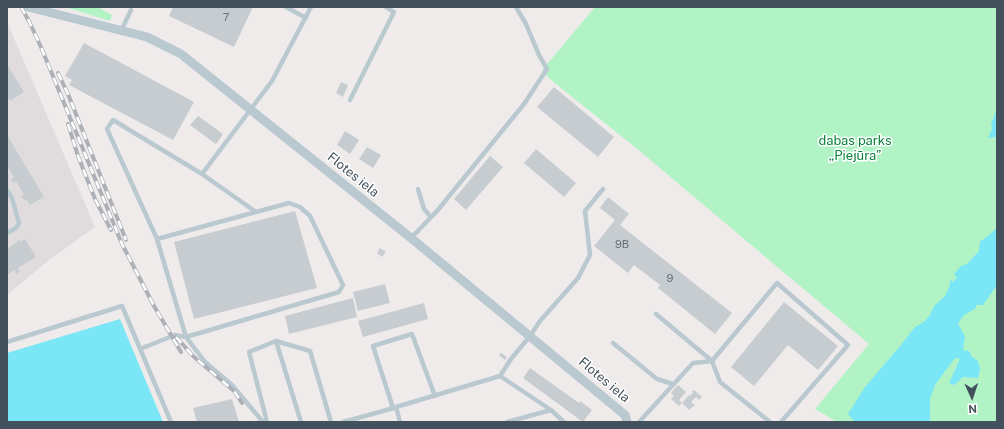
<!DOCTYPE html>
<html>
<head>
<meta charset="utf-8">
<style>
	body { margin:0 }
	#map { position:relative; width:1004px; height:429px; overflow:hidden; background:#efebeb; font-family:"Public Sans",sans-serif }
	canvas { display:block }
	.frame { position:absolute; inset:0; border:8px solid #42515b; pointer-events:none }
	.north { position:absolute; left:952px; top:377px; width:40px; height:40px; -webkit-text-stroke:3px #fff; paint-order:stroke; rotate:177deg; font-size:11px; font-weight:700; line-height:16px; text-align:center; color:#42515b }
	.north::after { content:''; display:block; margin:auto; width:14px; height:18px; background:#42515b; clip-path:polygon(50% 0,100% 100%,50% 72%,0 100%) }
</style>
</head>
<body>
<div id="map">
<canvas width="1004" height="429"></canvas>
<div class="frame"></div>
<div class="north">N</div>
</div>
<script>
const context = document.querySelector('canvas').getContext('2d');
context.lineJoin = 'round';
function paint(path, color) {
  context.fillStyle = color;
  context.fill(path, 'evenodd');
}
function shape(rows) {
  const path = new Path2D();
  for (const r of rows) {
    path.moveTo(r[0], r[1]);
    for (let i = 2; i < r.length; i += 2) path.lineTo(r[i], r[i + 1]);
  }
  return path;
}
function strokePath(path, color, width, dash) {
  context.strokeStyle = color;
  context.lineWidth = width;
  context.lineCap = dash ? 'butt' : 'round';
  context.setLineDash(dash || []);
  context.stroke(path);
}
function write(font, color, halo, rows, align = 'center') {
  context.font = font + ' "Public Sans",sans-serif';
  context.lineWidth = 3;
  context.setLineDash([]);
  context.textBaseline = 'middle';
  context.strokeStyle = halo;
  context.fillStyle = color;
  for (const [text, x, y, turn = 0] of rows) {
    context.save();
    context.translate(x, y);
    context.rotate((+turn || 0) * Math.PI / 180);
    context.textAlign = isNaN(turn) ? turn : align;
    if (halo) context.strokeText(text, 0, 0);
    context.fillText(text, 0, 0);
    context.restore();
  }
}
const education = shape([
	[7,22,95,227,49,260,7,295]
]);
const green = shape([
	[65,7,98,7,112,15,110,21],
	[595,7,997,7,997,422,837,422,815,409,869,344,630,143,551,80,542,70]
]);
const water = shape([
	[997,109,997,137,988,138,992,129,991,124],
	[997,228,997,285,983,305,976,305,976,308,964,315,958,323,965,337,963,350,969,351,972,357,978,361,980,369,978,378,963,377,954,385,949,383,960,359,957,358,954,359,935,385,930,399,930,422,855,422,848,414,865,387,901,345,914,328,925,321,930,315,934,306,945,296,950,285,950,280,953,282,957,277,954,274,961,266,967,264,979,251,980,241,984,239],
	[120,319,163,422,7,422,7,353]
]);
const building = shape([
	[173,7,253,7,234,47,169,16],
	[84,43,194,102,173,140,69,85,72,80,65,76],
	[7,64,24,92,10,101,7,96],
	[341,82,348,85,343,97,336,93],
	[554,87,614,137,598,157,537,107],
	[198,116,223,134,216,144,190,125],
	[345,131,359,140,350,154,337,145],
	[7,135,44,197,30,205,26,199,24,200,21,196,24,195,16,181,14,183,11,179,14,177,7,166],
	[367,147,381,155,373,168,359,159],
	[536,149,576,183,564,197,524,163],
	[490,156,503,167,466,210,454,199],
	[608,197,629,214,620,225,732,313,715,334,658,288,660,285,634,265,628,273,594,246,615,220,600,208],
	[295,211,317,288,194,319,174,242],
	[25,239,36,257,18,268,20,271,16,274,14,270,7,275,7,250,19,240,20,242],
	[380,248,386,252,382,257,377,253],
	[385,284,390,303,358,311,353,292],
	[353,298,357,317,289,334,285,316],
	[784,302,838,346,818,370,788,345,754,386,731,367],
	[424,303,428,319,363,337,358,321],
	[501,353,507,357,505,360,499,355],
	[530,368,579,403,580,401,592,410,583,422,523,378],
	[678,385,686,392,679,400,682,403,689,395,690,396,693,393,692,392,694,390,702,397,699,400,696,397,691,402,695,405,689,410,682,403,679,406,671,399,674,396,671,393],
	[232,399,239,422,197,422,193,408]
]);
const lane = shape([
	[286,7,306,18],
	[121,31,131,10],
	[350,100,394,12,386,7],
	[202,174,256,212],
	[418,189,424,209,431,217],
	[7,190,12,198,19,223,16,228,7,233],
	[411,238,437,211,524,104,547,69,539,55,526,24,516,7],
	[157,239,107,129,113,120,202,174,272,81,311,7],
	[656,314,712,361,720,382,770,422],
	[276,341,301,422],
	[7,342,122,306,171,422],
	[613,343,657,379,673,384],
	[140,349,175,335,186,337,339,292,343,285,310,216,300,207,289,203,157,239,186,337,205,362,232,385,263,422],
	[500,376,551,410,564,422],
	[393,408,373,346,412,334,435,396],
	[267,422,249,352,276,341,310,351,331,422],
	[343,422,394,408],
	[400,422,396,407,500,376,511,359,530,336,540,321,578,278,590,255,585,211,603,189],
	[507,422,551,410],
	[639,422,693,363,712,361,777,283,848,345,781,422]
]);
const street = shape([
	[28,7,147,37,181,54,411,238,625,415,627,422]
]);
const rail = shape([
	[21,7,30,23],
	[28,19,41,47,122,244,154,306,181,352],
	[58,73,68,94,126,240],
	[68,124,78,156,95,199,111,230],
	[176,337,194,357,234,391,242,403]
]);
const numberNames = [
	["7",226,18],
	["9B",622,245],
	["9",670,279]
];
const parkNames = [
	["dabas parks",855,141],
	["„Piejūra”",855,156]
];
const streetNames = [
	["Flotes iela",353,175,39],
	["Flotes iela",604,380,40]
];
paint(education, '#e0dcdd');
paint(green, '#b2f3c6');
paint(water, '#7ae6f6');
paint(building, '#c7ccd1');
strokePath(lane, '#bac8d0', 4.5);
strokePath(street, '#bac8d0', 9);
strokePath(rail, '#adb1b7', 4);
strokePath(rail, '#fff', 2.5, [8]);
write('11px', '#637078', null, numberNames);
write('13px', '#0c833e', '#fff', parkNames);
write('13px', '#42515b', '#fff', streetNames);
</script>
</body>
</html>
